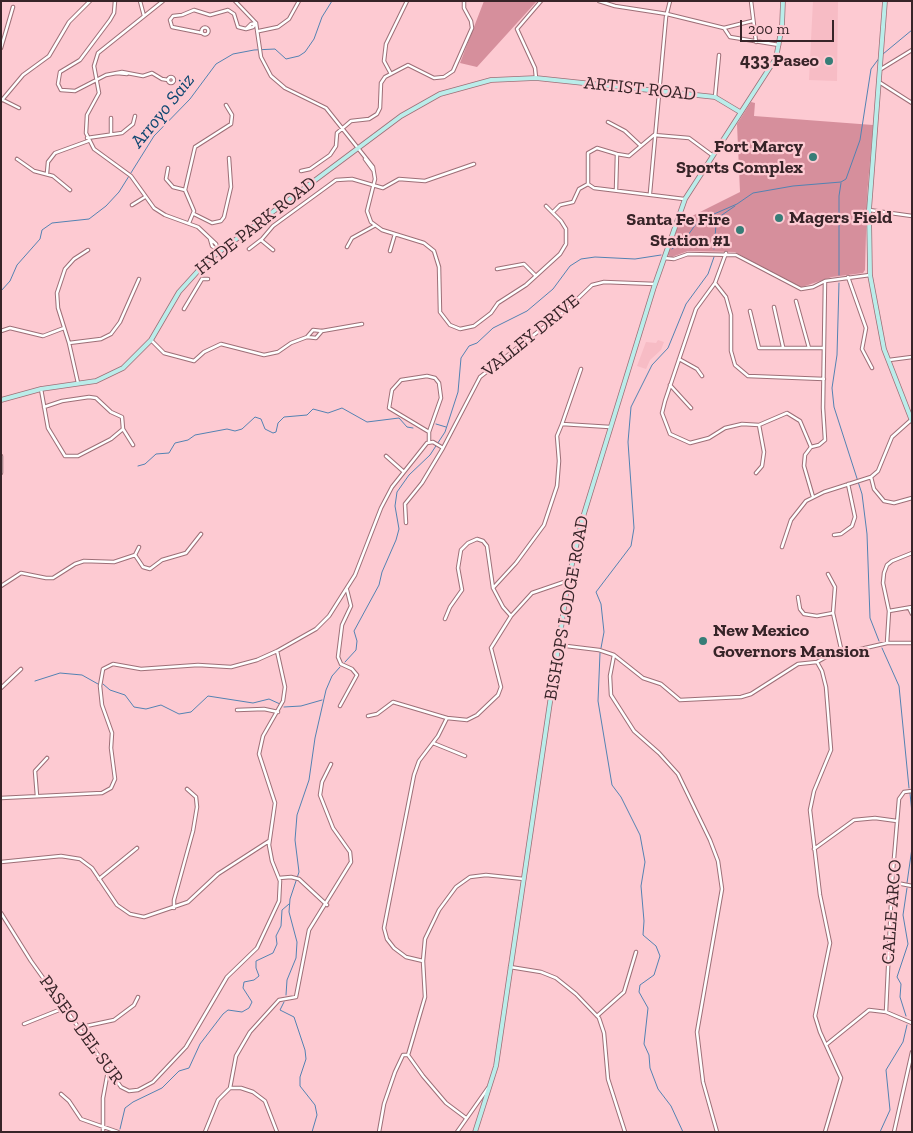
<!DOCTYPE html>
<html>
<head>
<meta charset="utf-8">
<style>
	body { margin:0 }
	#map { position:relative; width:913px; height:1133px; overflow:hidden; background:#fdcad2; font-family:"Zilla Slab",serif }
	canvas { display:block }
	.frame { position:absolute; inset:0; border:2px solid #372428; pointer-events:none }
	.scale { position:absolute; left:740px; top:20px; width:94px; height:22px; box-sizing:border-box; border:2px solid #372428; border-top:0; padding-left:6px; font-size:15px; line-height:18px; white-space:nowrap; color:#372428; -webkit-text-stroke:4px #fdcad2; paint-order:stroke }
</style>
</head>
<body>
<div id="map">
<canvas width="913" height="1133"></canvas>
<div class="frame"></div>
<div class="scale">200 m</div>
</div>
<script>
const context = document.querySelector('canvas').getContext('2d');
context.lineJoin = 'round';
function paint(path, color) {
  context.fillStyle = color;
  context.fill(path, 'evenodd');
}
function shape(rows) {
  const path = new Path2D();
  for (const r of rows) {
    if (r.length === 3) {
      path.moveTo(r[0] + r[2], r[1]);
      path.arc(r[0], r[1], r[2], 0, 2 * Math.PI);
      continue;
    }
    path.moveTo(r[0], r[1]);
    for (let i = 2; i < r.length; i += 2) path.lineTo(r[i], r[i + 1]);
  }
  return path;
}
function strokePath(path, color, width, dash) {
  context.strokeStyle = color;
  context.lineWidth = width;
  context.lineCap = dash ? 'butt' : 'round';
  context.setLineDash(dash || []);
  context.stroke(path);
}
function write(font, color, halo, rows, align = 'center') {
  context.font = font + ' "Zilla Slab",serif';
  context.lineWidth = 4.5;
  context.setLineDash([]);
  context.textBaseline = 'middle';
  context.strokeStyle = halo;
  context.fillStyle = color;
  for (const [text, x, y, turn = 0] of rows) {
    context.save();
    context.translate(x, y);
    context.rotate((+turn || 0) * Math.PI / 180);
    context.textAlign = isNaN(turn) ? turn : align;
    if (halo) context.strokeText(text, 0, 0);
    context.fillText(text, 0, 0);
    context.restore();
  }
}
const built = shape([
	[813,1,838,1,837,81,809,80],
	[658,340,664,342,661,350,650,360,646,369,637,366,646,342,656,343]
]);
const green = shape([
	[484,1,537,1,477,67,460,63],
	[751,102,755,103,754,116,873,125,867,196,865,270,863,273,832,277,802,287,792,284,735,252,688,251,672,257,667,255,676,224,740,192,737,124]
]);
const stream = shape([
	[883,54,912,30],
	[672,249,686,238,698,221,737,204,753,193,793,186,841,182,846,179,860,140,871,69,880,57],
	[714,249,716,225,719,217,735,206],
	[839,275,839,196,841,183],
	[839,283,837,355,832,388,834,407,862,494,867,534,870,618,879,641],
	[1,291,10,281,17,265,40,239,42,230,52,223,89,219,106,206,119,192,154,136,190,99,216,64,233,54,254,50,275,49,286,59,299,56,305,52,314,39,322,17,332,1],
	[436,424,446,427],
	[138,466,145,464,156,454,169,453,175,443,188,440,195,435,227,429,235,431,242,429,255,417,261,419,265,429,273,433,276,432,278,423,284,417,307,415,313,409,328,413,342,408,367,422,399,418,407,427,413,428],
	[601,648,604,632,601,604,596,592,631,546,634,528,628,442,631,407,652,365,668,348,686,304,708,274,714,257],
	[882,648,899,686,909,788],
	[600,653,598,701,612,785,621,797,640,835,645,862,641,886,644,921,643,935,656,946,660,956,654,975,640,985,639,992,648,1008,644,1044,649,1055,650,1068,658,1089,671,1106,683,1132],
	[345,662,356,650,357,641,354,631,379,585,382,572,396,540,399,529,395,506,397,492,409,475,430,455,445,432,458,392,461,358,469,346,477,343,493,328,527,311,553,289,570,266,581,259,595,257,635,259,661,255],
	[35,681,60,673,82,675,98,684],
	[103,684,110,690,125,695,134,707,146,709,161,705,179,714,191,712,208,696,253,703,269,699,280,704],
	[284,707,301,706,322,700],
	[910,793,912,813],
	[907,883,912,848],
	[286,995,287,980,296,958,297,942,289,912,290,899,299,872,295,840,297,815,309,780,315,738,326,690,332,676,340,667],
	[284,1002,280,1010,294,1017,305,1050,306,1059,300,1077,300,1086,315,1105,317,1115,312,1132],
	[906,1016,900,997,901,984,897,977,908,944,903,915,907,888],
	[120,1129,125,1108,133,1102,162,1088,179,1071,189,1068,200,1044,223,1014,228,1010,242,1012,249,1008,252,1002,243,988,244,982,254,980,259,976,256,968,256,961,273,953,277,944,276,936,281,926,282,910,289,904],
	[880,1132,890,1110,886,1070,903,1042,907,1025]
]);
const street = shape([
	[115,1,114,13,110,20,80,60,60,72,58,84,61,90,75,91,106,75,122,72,143,76,152,73,162,79,168,80],
	[140,1,144,16],
	[163,1,98,53,94,66,99,93,87,115,86,133,94,149,131,176,154,208,165,215,198,227,216,244,219,251],
	[235,1,256,23,261,57,271,76,285,88,326,108,373,167,375,179,367,211,371,222,382,230,424,243,434,251,439,267,440,312,450,325,460,329,474,326,491,313,498,303,526,285,560,254,566,244,566,229,561,221,546,206],
	[599,1,615,6,667,14,724,28,752,21],
	[751,1,756,42],
	[256,23,253,27,246,29,251,24,256,23],
	[205,31,3.5],
	[724,28,730,37,779,45],
	[259,31,278,27,289,19,299,1],
	[202,33,172,27,170,20,173,16,182,15,194,10,210,15,228,10,234,14,238,27,246,29],
	[1,48,13,7],
	[881,69,912,50],
	[117,73,127,74],
	[391,74,384,61,386,44,407,1],
	[171,80,3],
	[536,78,535,68,517,29,541,1],
	[879,82,912,103],
	[715,97,719,55],
	[2,100,23,75,49,56,69,22,90,1],
	[3,100,19,108],
	[111,118,111,134],
	[608,122,625,131,641,146],
	[87,138,122,133,133,124,135,116],
	[17,159,34,171,53,176,70,190],
	[365,159,373,170],
	[168,168,166,179,173,187,185,190],
	[301,171,310,169,330,155,336,146,337,133,351,121,369,119,377,114,380,108,381,83,385,77,408,65,434,78,444,77,453,71,472,28,471,21,464,8,464,1],
	[47,173,48,162,55,153,88,141],
	[588,184,588,153,597,148,617,154,629,156,654,135,689,138,712,155],
	[588,184,594,188,684,199],
	[616,190,617,154],
	[650,193,666,17,670,1],
	[132,205,145,197],
	[869,210,912,216],
	[553,212,560,205,573,202,579,189,588,184],
	[194,214,212,223,221,221,224,217,231,187,229,158],
	[189,223,194,211,185,190,195,147,231,124,232,115,226,105],
	[210,239,212,246,219,251],
	[261,240,273,250],
	[347,247,352,238,374,226],
	[249,249,262,239,273,226,336,180,352,179,383,188,399,179,425,181,474,164],
	[390,251,395,234],
	[726,253,715,283,696,309,665,401,662,413,670,434,690,443,709,438,725,428,742,424,759,425,787,413,800,421,811,447],
	[664,258,674,259,688,254,736,255,801,289,813,287,825,281,870,275],
	[497,269,524,264,536,276],
	[848,277,866,328,862,349,872,368],
	[715,283,726,297,731,315,731,351,735,365,748,376,824,379],
	[796,301,809,348],
	[774,307,783,347],
	[184,309,202,279,208,279],
	[750,311,759,348,824,348],
	[1,331,10,328,43,336,64,328],
	[307,337,313,330,322,331,362,324],
	[151,340,164,353,194,361,204,352,221,344,264,355,278,352,291,343,307,337,316,338,322,331],
	[69,343,101,339,111,334,120,322,139,279],
	[679,359,697,369,702,376],
	[889,360,912,357],
	[78,383,69,343,58,308,57,293,65,269,74,259,88,250],
	[670,385,691,408],
	[41,389,48,428,65,456,78,456,111,439,123,429],
	[44,407,62,401,89,397,96,398,111,412,122,417,123,429,133,445],
	[562,424,581,369],
	[429,442,429,432,441,398,439,383,435,378,427,376,401,380,392,390,389,408,429,432],
	[811,447,819,445,825,440,823,408,825,281],
	[811,447,805,455,804,466,813,497],
	[1,456,1,473],
	[386,456,404,472],
	[756,473,762,466,764,452,759,425],
	[871,477,874,489,884,501,894,503,912,498],
	[406,523,405,504,422,483,443,448,480,377,567,309,592,285,604,282,655,284],
	[834,535,841,534,852,526,855,517,848,484],
	[782,547,791,520,806,501,824,492,871,477,878,471,892,437,911,420],
	[135,555,139,547],
	[828,574,835,587,833,613,842,653],
	[1,586,21,573,46,578,53,578,75,564,84,561,114,562,135,555,143,567,150,569,162,560,186,553,201,534],
	[493,588,516,563,544,525,557,486,559,461,557,436,562,424,610,427],
	[798,597,800,609,804,614,817,616,833,613],
	[909,608,912,614],
	[889,611,912,607],
	[445,619,450,607,462,590,458,568,461,550,468,543,477,539,483,541,487,546,493,588,503,607,511,616],
	[887,643,889,611,883,583,884,573,887,565,892,561,912,553],
	[558,645,599,650,614,655,643,678,661,684,680,700,741,697,751,694,798,664,817,662,822,671,826,687,831,750,814,791,810,810,820,895,830,943,815,1016,820,1032,841,1078,825,1132],
	[614,655,610,676,611,695,634,731,659,753,678,774,710,840,718,861,722,889,697,1032,703,1082,717,1132],
	[817,662,826,657,887,643,912,643],
	[1,688,21,669],
	[340,706,357,675,352,669,341,664,338,657,342,625,351,606,347,590],
	[237,710,264,709,278,712],
	[368,716,377,714,393,702,447,718],
	[433,743,465,756],
	[37,796,35,771,47,758],
	[1,798,102,793,111,788,115,779,111,748,112,733,102,705,100,686,103,669,113,664,141,669,198,665,231,667,257,660,277,651,316,629,329,616,355,575,381,508,392,487,427,443,433,442,443,448],
	[814,849,854,820,875,818,897,821],
	[1,862,61,856,80,859,92,868,117,905,130,914,144,917,188,902,218,874,269,841],
	[279,878,291,877,299,879,327,905],
	[99,879,137,848],
	[892,882,912,886],
	[174,908,174,900,193,831,197,807,196,797,187,789],
	[1,913,31,961,121,1087,129,1091,138,1090,153,1082,186,1047,227,977,257,948,279,901,280,881,272,861,269,845,275,803,259,754,263,736,283,701,285,687,277,651],
	[423,961,406,957,394,948,387,939,384,928,414,775,419,761,438,736,447,718,467,720,477,715,498,695,501,687,491,648,511,616,532,593,567,581],
	[510,967,541,972,556,978,576,994,599,1018,604,1033,608,1079,625,1132],
	[886,1012,892,882,899,799,904,792,912,791],
	[597,1016,624,992,636,952],
	[24,1024,64,1008],
	[77,1028,114,1020,134,1005,138,997],
	[827,1044,869,1010,886,1012,912,1023],
	[230,1088,236,1056,250,1032,279,1000,296,997,309,930,351,862,350,852,333,828,320,795,322,782,331,764],
	[61,1094,69,1101,81,1119,118,1132],
	[466,1118,446,1103,423,1076,408,1055,425,997,423,961,425,939,439,910,456,887,470,877,486,875,524,879],
	[103,1132,103,1098,108,1071],
	[205,1132,218,1100,230,1088,241,1088,253,1092,265,1101,277,1132],
	[379,1132,384,1104,395,1072,403,1055,408,1055],
	[457,1132,488,1088],
	[894,1132,912,1052]
]);
const secondary = shape([
	[885,1,869,210,870,275,884,349,912,421],
	[1,400,41,389,96,381,123,368,151,340,179,292,207,261,401,116,440,94,491,80,536,78,715,97,740,112],
	[475,1132,496,1066,568,581,583,517,654,287,685,199,776,58,782,26,783,1]
]);
const markers = [
	[829,61,5,"#367d77"],
	[813,157,5,"#367d77"],
	[779,218,5,"#367d77"],
	[740,230,5,"#367d77"],
	[703,641,5,"#367d77"]
];
const poiNames = [
	["433 Paseo",819,61],
	["Fort Marcy",803,147],
	["Sports Complex",803,168],
	["Magers Field",789,218,"left"],
	["Santa Fe Fire",730,220],
	["Station #1",730,241],
	["New Mexico",713,631,"left"],
	["Governors Mansion",713,652,"left"]
];
const streetNames = [
	["ARTIST ROAD",640,89,6],
	["HYDE PARK ROAD",256,226,-38],
	["VALLEY DRIVE",531,336,-39],
	["BISHOPS LODGE ROAD",567,608,-80],
	["CALLE ARCO",892,912,-86],
	["PASEO DEL SUR",81,1030,54]
];
const waterNames = [
	["Arroyo Saiz",163,111,-51]
];
paint(built, '#f7bcc5');
paint(green, '#d68f9c');
strokePath(stream, '#5382b2', 1);
strokePath(street, '#9d6f77', 4.5);
strokePath(secondary, '#9d6f77', 5.5);
strokePath(street, '#fff', 2.5);
strokePath(secondary, '#baedea', 4);
for (const [x, y, r, color] of markers) {
  const dot = new Path2D();
  dot.arc(x, y, r, 0, 2 * Math.PI);
  context.fillStyle = color;
  context.fill(dot);
  strokePath(dot, '#fdcad2', 2);
}
write('bold 18px', '#372428', '#fdcad2', poiNames, 'right');
write('18px', '#372428', '#fdcad2', streetNames);
write('italic 19px', '#0e4671', '#fdcad2', waterNames);
</script>
</body>
</html>
